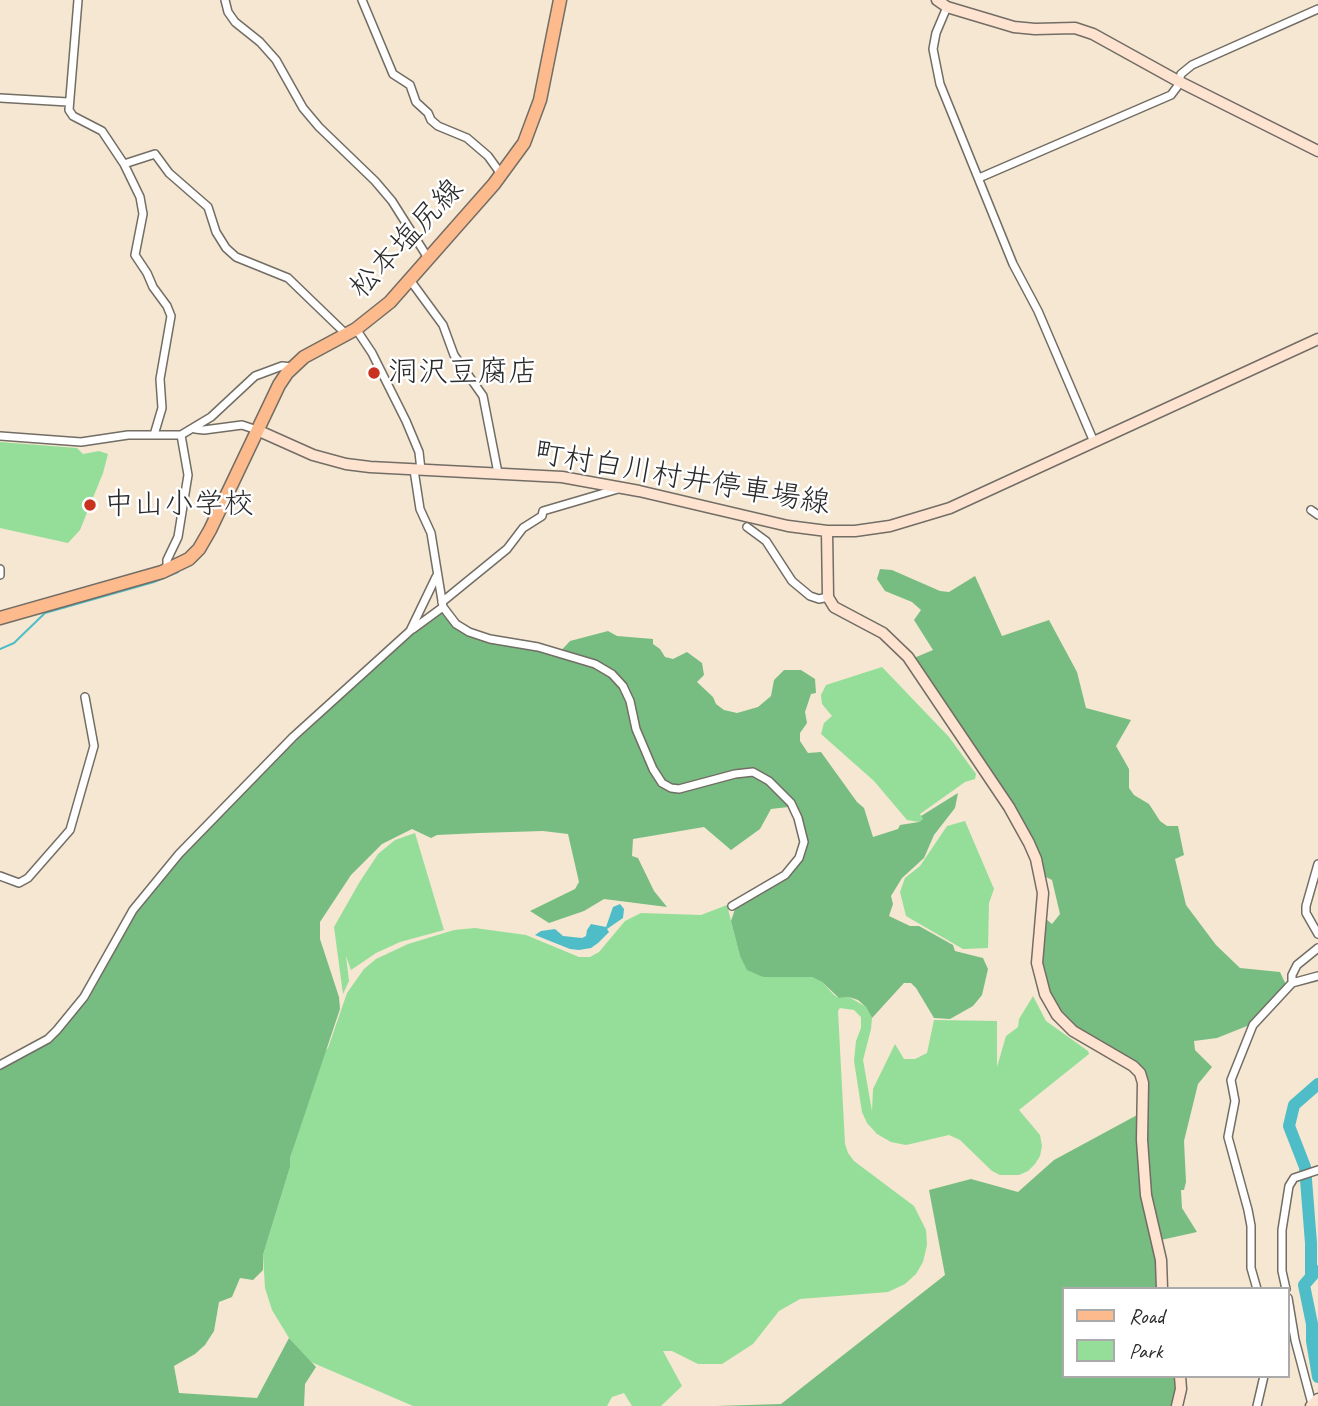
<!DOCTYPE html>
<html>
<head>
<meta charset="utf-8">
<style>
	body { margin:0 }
	#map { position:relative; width:1318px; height:1406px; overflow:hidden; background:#f5e7d1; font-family:Caveat,sans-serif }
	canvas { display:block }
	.legend { position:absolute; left:1062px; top:1287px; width:228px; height:91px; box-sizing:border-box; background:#fff; border:2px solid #aaa; margin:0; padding:9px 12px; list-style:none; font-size:21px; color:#2b2b2b }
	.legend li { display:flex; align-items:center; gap:14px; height:35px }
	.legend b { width:35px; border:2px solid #aaa }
</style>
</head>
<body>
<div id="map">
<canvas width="1318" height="1406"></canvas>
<ul class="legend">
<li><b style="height:9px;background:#fcba8d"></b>Road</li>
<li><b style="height:19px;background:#94de99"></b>Park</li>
</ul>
</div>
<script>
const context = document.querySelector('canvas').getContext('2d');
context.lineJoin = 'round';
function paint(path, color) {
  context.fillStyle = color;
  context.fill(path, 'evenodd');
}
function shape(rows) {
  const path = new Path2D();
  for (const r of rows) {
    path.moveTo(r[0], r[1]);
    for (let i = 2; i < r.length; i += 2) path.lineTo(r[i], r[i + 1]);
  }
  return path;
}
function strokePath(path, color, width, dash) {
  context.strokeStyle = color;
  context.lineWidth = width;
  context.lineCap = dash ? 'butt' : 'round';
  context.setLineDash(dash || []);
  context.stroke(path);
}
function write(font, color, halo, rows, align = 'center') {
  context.font = font + ' Caveat,"Klee One",sans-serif';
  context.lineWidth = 5;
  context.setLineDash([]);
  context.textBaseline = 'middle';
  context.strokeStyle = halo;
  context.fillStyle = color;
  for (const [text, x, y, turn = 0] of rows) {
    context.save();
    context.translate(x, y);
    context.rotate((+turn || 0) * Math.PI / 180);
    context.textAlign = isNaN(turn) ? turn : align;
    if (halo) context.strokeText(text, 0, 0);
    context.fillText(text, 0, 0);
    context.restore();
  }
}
const green = shape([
	[0,442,77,448,83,454,99,451,108,454,103,473,80,530,68,543,0,528],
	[882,667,949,737,976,774,975,779,965,782,920,814,923,819,919,822,907,820,874,781,821,734,824,723,832,716,822,704,821,695,826,685],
	[965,821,994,889,989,903,988,948,963,949,906,916,900,892,905,878,920,866,947,826],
	[415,833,444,930,400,942,376,953,351,970,346,956,349,981,343,994,334,927,359,883,378,854,395,840],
	[727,905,740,956,763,977,812,977,822,982,834,995,839,998,849,997,866,1007,872,1018,871,1029,863,1060,872,1111,873,1089,895,1044,904,1059,915,1059,927,1053,934,1020,997,1021,997,1067,1006,1036,1018,1027,1019,1019,1033,996,1046,1021,1088,1051,1089,1054,1019,1110,1040,1135,1042,1146,1040,1156,1035,1164,1028,1171,1019,1175,1000,1175,992,1171,960,1140,949,1135,906,1145,891,1142,877,1134,867,1123,862,1112,854,1061,856,1041,861,1028,861,1017,854,1010,840,1008,838,1011,845,1144,848,1153,854,1161,914,1206,926,1230,927,1245,923,1262,916,1274,905,1284,888,1292,800,1299,779,1311,753,1344,722,1364,698,1364,672,1351,663,1351,682,1386,661,1406,632,1406,624,1393,612,1397,607,1406,413,1406,311,1362,289,1338,272,1310,265,1288,263,1255,290,1167,290,1158,301,1121,324,1052,328,1048,347,993,364,969,376,959,408,944,454,930,475,928,526,935,579,957,590,957,599,952,625,921,641,913,701,915]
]);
const forest = shape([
	[880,569,892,570,940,591,949,592,975,576,1002,636,1049,620,1077,672,1086,708,1131,720,1116,746,1129,769,1129,788,1134,795,1149,804,1160,821,1167,826,1178,826,1184,855,1175,859,1186,905,1216,945,1240,968,1280,972,1287,987,1278,992,1252,1024,1217,1038,1194,1041,1195,1050,1212,1067,1198,1084,1184,1141,1186,1182,1184,1190,1181,1190,1182,1208,1197,1232,1161,1240,1149,1198,1145,1077,1069,1022,1052,1000,1044,981,1041,962,1046,919,1052,924,1060,914,1052,880,1044,876,1028,830,1009,798,914,658,933,650,914,620,921,610,912,602,885,591,877,579],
	[439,614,443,614,465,634,489,643,531,649,556,656,570,641,608,631,617,636,653,639,653,644,660,649,665,657,673,659,687,652,702,663,704,675,697,682,713,697,716,704,724,710,737,713,758,707,771,696,774,680,784,670,801,670,815,679,816,693,811,694,805,712,807,723,800,733,800,741,808,753,821,752,857,802,864,808,873,837,898,829,900,825,919,822,923,819,921,816,958,793,955,808,934,835,924,858,902,878,891,896,893,904,889,916,910,926,919,926,953,945,955,951,983,958,988,969,982,995,973,1006,950,1019,934,1018,916,988,911,983,904,983,872,1018,866,1007,858,1000,849,997,839,998,822,982,812,977,763,977,747,970,740,956,731,921,735,909,785,880,802,861,807,844,804,823,797,806,771,809,760,829,731,850,704,827,633,839,632,856,638,858,654,891,667,907,604,899,584,911,549,923,530,911,575,889,579,882,568,834,543,831,479,833,437,835,431,838,412,829,382,844,351,875,320,922,320,939,339,997,340,1009,290,1158,290,1167,263,1255,263,1270,253,1280,240,1278,232,1297,219,1302,214,1331,205,1345,195,1354,174,1366,179,1393,257,1398,289,1338,316,1367,305,1384,304,1406,0,1406,0,1070,54,1039,89,998,134,915,188,849,257,777,408,637],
	[1139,1114,1157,1259,1158,1289,1064,1289,1064,1376,1176,1376,1177,1388,1174,1406,716,1406,781,1404,945,1275,929,1190,971,1179,1018,1192,1054,1160]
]);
const water = shape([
	[620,904,624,909,623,918,607,929,609,932,598,943,591,948,579,950,570,949,535,935,541,931,555,929,563,936,582,938,586,936,587,930,591,924,606,927,613,907]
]);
const stream = shape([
	[0,649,14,643,45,613,154,582,178,572]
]);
const river = shape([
	[1316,1271,1304,1285,1312,1324,1312,1341,1318,1377],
	[1311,1276,1311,1243,1305,1167,1289,1126,1294,1105,1318,1084]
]);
const street = shape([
	[78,0,69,110,73,116,102,131,124,164,140,197,143,214,135,255,147,273,153,287,167,306,171,316,160,379,162,408,154,435],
	[225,0,228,12,235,22,260,42,276,60,303,108,319,127,375,181,392,201,428,258],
	[362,0,393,74,410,85,416,102,428,113,431,120,438,126,467,138,488,156,501,174],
	[947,7,936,33,933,49,940,84,1013,264,1038,311,1094,442],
	[0,98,68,102],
	[124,164,155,154,169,173,208,207,216,232,226,248,236,257,288,278,346,334],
	[979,178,1171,95,1177,87,1181,74,1192,65,1318,9],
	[410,280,443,325,454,355,483,396,498,473],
	[356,329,372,353,406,421,419,452,421,470],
	[195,429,204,430,242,425,257,430],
	[0,436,81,442,128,435,181,435,211,417,255,376,282,366,292,367],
	[414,470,420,509,431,533,443,607,456,624,469,632,490,639,538,647,595,664,612,674,623,686,630,701,636,729,653,769,662,783,671,788,679,789,735,774,753,772,769,781,791,803,798,818,804,842,799,858,785,875,732,906],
	[1311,510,1318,515],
	[747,527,766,541,792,581,810,596,819,599,828,597],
	[0,569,0,575],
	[167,570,167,560,178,537,188,475,181,435],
	[442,602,507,549,523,528,542,516,543,511,618,489],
	[413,629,443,607],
	[1318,864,1306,906,1306,913,1318,934],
	[0,876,19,883,28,878,70,830,94,746,85,697],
	[1292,983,1318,976],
	[0,1065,48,1039,57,1030,84,997,133,910,179,854,293,737,410,631,436,577],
	[1257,1289,1251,1268,1251,1226,1248,1210,1228,1137,1235,1101,1231,1080,1253,1025,1292,983,1292,975,1297,965,1318,948],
	[1286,1289,1282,1271,1282,1230,1289,1186,1294,1178,1318,1170],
	[1288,1298,1295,1340,1312,1404],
	[1257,1406,1264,1376]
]);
const secondary = shape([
	[937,0,947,7,1014,27,1035,29,1075,28,1093,34,1178,81,1318,151],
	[257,430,313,455,346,464,370,467,562,477,639,491,788,526,827,531,855,531,890,526,950,508,1318,339],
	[827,531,828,597,834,607,883,633,908,657,1009,807,1029,843,1036,859,1043,893,1037,963,1045,994,1057,1015,1073,1031,1133,1066,1140,1073,1143,1083,1142,1140,1146,1195,1161,1260,1162,1289],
	[1177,1406,1181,1389,1180,1376],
	[1311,1406,1318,1399]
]);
const primary = shape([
	[0,618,162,572,189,559,199,549,210,530,279,385,287,373,304,357,356,329,390,302,494,184,524,143,540,100,560,0]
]);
const markers = [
	[374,373,7,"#c8321e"],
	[90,505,7,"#c8321e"]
];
const streetNames = [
	["松本塩尻線",407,239,-47],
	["町村白川村井停車場線",682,479,10]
];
const poiNames = [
	["洞沢豆腐店",388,373],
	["中山小学校",104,505]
];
paint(green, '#94de99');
paint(forest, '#77bd81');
paint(water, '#4fbdc7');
strokePath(stream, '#4fbdc7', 2);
strokePath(river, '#4fbdc7', 12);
strokePath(street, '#726d65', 10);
strokePath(secondary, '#726d65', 13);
strokePath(primary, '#726d65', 15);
strokePath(street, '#fff', 7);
strokePath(secondary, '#fee3d1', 10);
strokePath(primary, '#fcba8d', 12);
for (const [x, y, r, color] of markers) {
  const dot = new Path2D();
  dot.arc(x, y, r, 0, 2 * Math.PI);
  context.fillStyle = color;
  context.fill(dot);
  strokePath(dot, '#fff', 2.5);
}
write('30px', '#2b2b2b', '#fff', streetNames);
write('30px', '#2b2b2b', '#fff', poiNames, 'left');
</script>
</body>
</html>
